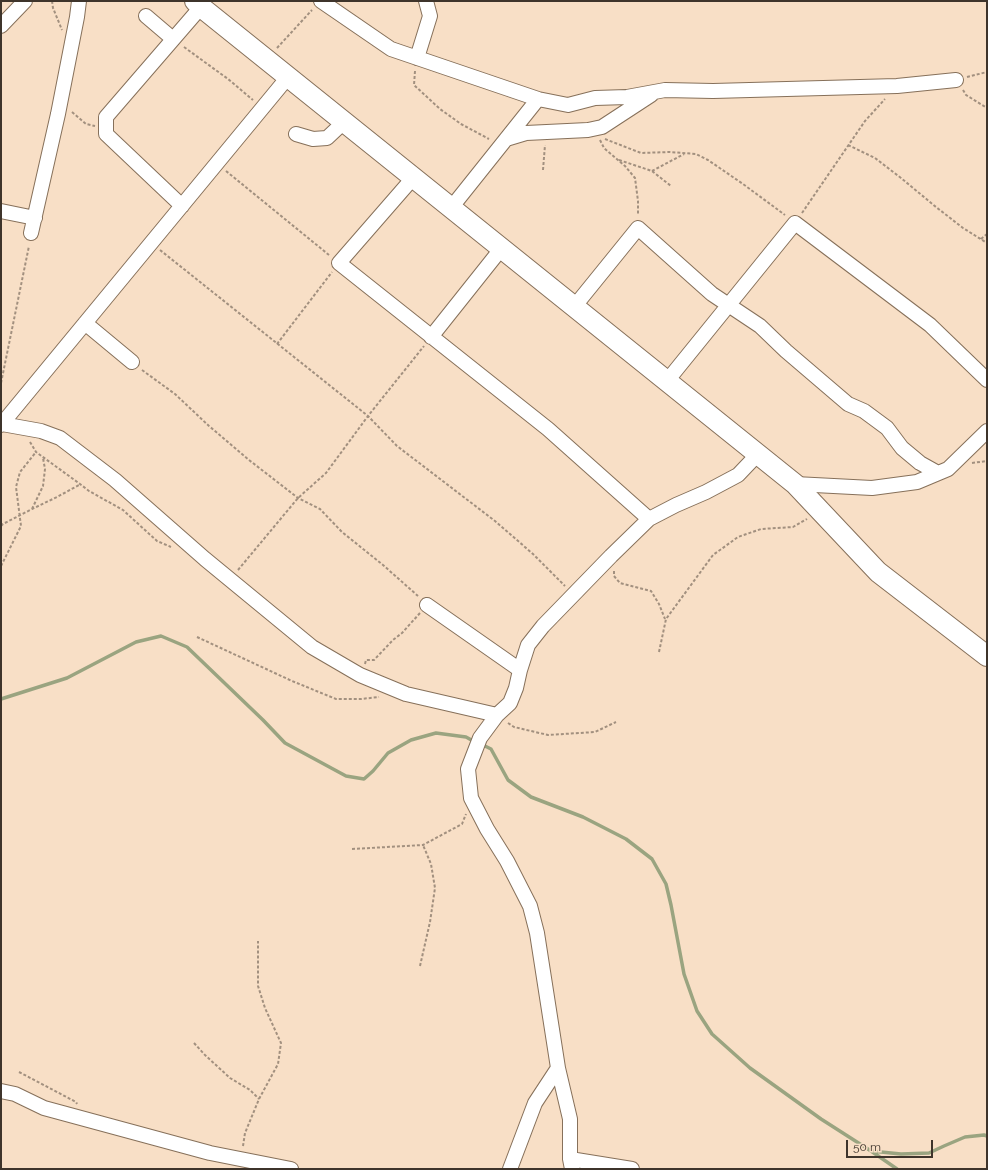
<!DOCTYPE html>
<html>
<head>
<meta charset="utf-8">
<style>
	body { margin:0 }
	#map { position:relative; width:988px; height:1170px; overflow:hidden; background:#f8dfc6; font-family:Raleway,sans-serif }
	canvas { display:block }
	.frame { position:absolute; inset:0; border:2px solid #3e342b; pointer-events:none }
	.scale { position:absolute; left:846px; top:1140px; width:87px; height:18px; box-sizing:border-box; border:2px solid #3e342b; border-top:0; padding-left:5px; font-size:12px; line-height:14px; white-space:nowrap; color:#3e342b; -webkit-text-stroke:3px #f8dfc6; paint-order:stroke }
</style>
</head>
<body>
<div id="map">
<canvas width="988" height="1170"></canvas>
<div class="frame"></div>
<div class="scale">50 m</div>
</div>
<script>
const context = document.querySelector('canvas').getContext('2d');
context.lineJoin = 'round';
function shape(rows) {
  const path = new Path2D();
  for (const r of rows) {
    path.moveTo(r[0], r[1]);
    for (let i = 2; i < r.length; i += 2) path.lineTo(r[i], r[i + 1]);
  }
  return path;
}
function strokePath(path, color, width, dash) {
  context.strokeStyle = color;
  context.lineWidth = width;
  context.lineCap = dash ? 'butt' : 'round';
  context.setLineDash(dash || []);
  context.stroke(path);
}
const stream = shape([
	[1,699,67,678,136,642,161,636,187,647,263,720,285,743,346,776,364,779,373,771,388,753,411,740,436,733,466,737,475,742],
	[481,744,491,749,508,780,531,797,583,817,626,839,652,859,666,884,671,905,684,974,697,1011,712,1034,750,1068,821,1119,871,1151,901,1154,929,1153,944,1146,965,1137,984,1135,987,1136],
	[871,1151,897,1169]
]);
const path = shape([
	[52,1,53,8,62,30],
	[184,47,228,79,253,100],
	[277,48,312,10],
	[415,71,414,85,440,109,461,124,489,139],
	[967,77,987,72],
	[963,90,966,95,987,108],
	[72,112,86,124,95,126],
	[605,139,641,153,670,152,696,154,708,160,743,184,785,215],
	[600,140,604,148,625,166,635,178,638,201,638,215],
	[848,145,875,158,901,178,936,207,963,228,987,243],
	[619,160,652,171,671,186],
	[543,170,545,145],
	[226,171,329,255],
	[652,171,684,154],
	[802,213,865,121,885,99],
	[981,239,987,234],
	[160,250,368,416,397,446,495,521,533,554,565,586],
	[277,344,332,272],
	[142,370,175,394,209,426,249,460,298,498,320,509,342,532,383,565,418,596],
	[1,383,29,246],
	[30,442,36,452,80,484,89,491,123,510,157,541,171,547],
	[972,463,987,461],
	[32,509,43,486,45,469,43,458],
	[1,526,3,524,32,509,57,497,79,485],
	[1,566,21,526,16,487,20,472,36,452],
	[238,570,298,498,326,473,368,416,424,346],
	[614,571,614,576,620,583,651,591,659,604,665,619],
	[197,637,292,681,336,699,361,699,379,697],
	[659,652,666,619,713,555,738,537,761,529,793,527,807,519],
	[365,664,366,660,374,660,393,640,402,633,420,613],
	[508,723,514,727,548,735,595,732,616,722],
	[352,849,423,845,462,824,466,814],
	[420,966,430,922,435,888,431,864,423,845],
	[194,1043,205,1055,230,1078,250,1090,259,1099],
	[19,1072,76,1102,77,1104],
	[243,1146,245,1133,259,1099,278,1064,281,1043,265,1008,258,986,258,941]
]);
const street = shape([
	[321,1,391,49,538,99,451,208],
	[146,16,173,39],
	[1,26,25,1],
	[417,58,430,16,426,1],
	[538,99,568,105,595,98,627,97,665,90,713,91,897,86,956,80],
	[296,134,313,139,327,138,344,122],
	[506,139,526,133,588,130,602,127,651,95],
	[413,178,339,263,548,429,649,519],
	[182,206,106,134,106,117,201,7],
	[1,211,35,218],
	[31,233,58,114,77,17,79,1],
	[574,307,638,228,712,294,760,326,786,351,848,404,864,411,887,428,902,448,920,463,938,473],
	[85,323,132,362],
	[431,337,501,249],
	[667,381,795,223,930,325,987,380],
	[2,424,41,431,60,438,115,480,205,559,312,647,360,675,406,694,497,715],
	[1,425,288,77],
	[795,484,872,488,917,482,948,469,987,431],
	[427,605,520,670],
	[1,1091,15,1094,44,1108,210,1153,291,1169],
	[570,1159,632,1169],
	[510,1169,535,1103,558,1068],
	[572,1169,570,1159,570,1119,558,1068,537,933,530,906,507,861,487,829,471,798,468,769,480,738,497,715,510,703,516,688,520,670,528,645,543,626,611,556,649,519,676,505,706,492,738,475,758,454]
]);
const secondary = shape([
	[195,1,201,7,795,484,878,572,987,656]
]);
strokePath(stream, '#9aa480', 3.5);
strokePath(street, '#86705a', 16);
strokePath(secondary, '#86705a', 22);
strokePath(path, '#a2907f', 2, [3, 2]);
strokePath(street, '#fff', 14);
strokePath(secondary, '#fff', 20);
</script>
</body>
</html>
